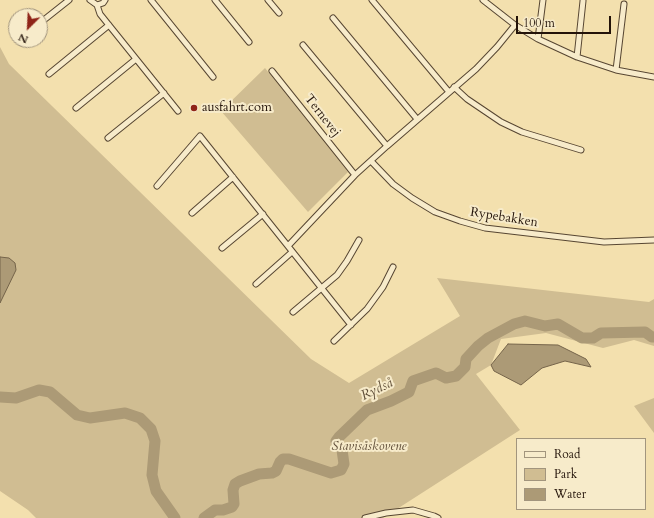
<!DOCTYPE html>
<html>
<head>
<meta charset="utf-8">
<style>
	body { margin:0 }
	#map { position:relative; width:654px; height:518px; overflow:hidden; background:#f3e0ae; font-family:Cardo,serif }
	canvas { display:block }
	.legend { position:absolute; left:516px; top:438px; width:130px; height:72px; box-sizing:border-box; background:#f7ebca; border:1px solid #a2957d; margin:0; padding:5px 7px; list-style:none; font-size:12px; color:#231309 }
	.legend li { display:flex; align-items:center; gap:8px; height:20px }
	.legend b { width:20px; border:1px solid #a2957d }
	.north { position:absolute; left:8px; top:8px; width:40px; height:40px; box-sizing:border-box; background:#f7ebca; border:1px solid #a2957d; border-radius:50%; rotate:204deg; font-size:11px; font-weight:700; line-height:16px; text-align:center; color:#231309 }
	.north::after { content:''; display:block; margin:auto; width:14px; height:18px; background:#8f2418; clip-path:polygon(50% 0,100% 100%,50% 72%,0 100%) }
	.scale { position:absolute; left:516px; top:16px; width:95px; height:18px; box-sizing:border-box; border:2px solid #231309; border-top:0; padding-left:5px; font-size:12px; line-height:14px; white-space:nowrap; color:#231309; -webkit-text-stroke:3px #f7ebca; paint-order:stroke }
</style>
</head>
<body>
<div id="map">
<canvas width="654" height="518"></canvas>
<ul class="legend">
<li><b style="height:5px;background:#f7ebca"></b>Road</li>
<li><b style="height:11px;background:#d0bd92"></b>Park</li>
<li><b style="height:11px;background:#ac9a76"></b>Water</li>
</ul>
<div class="north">N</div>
<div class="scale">100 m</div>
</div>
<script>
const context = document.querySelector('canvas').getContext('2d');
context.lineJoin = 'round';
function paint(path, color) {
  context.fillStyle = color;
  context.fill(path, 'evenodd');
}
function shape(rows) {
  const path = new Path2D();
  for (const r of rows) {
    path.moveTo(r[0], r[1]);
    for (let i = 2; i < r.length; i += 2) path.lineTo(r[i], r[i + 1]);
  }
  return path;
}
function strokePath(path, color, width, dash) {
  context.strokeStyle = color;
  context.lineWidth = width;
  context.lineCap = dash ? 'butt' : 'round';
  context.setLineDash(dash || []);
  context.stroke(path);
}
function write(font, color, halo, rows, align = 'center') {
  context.font = font + ' Cardo,serif';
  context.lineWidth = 4;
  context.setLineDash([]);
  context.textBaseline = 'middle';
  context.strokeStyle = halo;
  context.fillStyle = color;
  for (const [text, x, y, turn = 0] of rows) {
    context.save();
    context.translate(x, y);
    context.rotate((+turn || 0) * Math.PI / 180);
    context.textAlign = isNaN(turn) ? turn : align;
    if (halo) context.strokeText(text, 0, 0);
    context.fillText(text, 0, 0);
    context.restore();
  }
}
const green = shape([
	[0,47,9,64,311,359,349,383,460,316,437,278,649,302,654,299,654,346,634,340,603,348,546,333,501,339,491,365,476,374,520,430,383,518,36,518,28,510,0,491],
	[265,68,348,172,308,212,221,111],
	[654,398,654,433,634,406]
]);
const water = shape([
	[0,257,9,258,15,263,16,270,0,303,0,257],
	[508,344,558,345,586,359,591,367,565,361,542,368,521,385,494,371,491,365,508,344]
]);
const river = shape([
	[0,397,16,398,39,390,50,392,77,415,90,418,125,413,140,418,151,429,155,441,152,475,156,491,175,518],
	[204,518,215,510,223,510,232,507,234,504,233,490,235,484,240,481,259,474,272,473,276,471,280,462,283,459,289,459,331,473,341,470,344,464,342,450,336,441,339,437,367,410,391,401,409,392,413,381,436,373,446,378,456,376,465,367,466,359,478,346,488,338,514,324,525,321,545,326,558,324,582,338,593,338,601,333,645,332,652,337,654,337]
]);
const street = shape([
	[90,0,97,5,103,3,105,0],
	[151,0,213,77],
	[215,0,249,42],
	[268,0,279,13],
	[372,0,449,92],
	[483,0,515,25,538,39,577,57,616,70,654,77],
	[97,5,100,14,178,111],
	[333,18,417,119],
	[40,23,69,0],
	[538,39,543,0],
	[303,45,387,146],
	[577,57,583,1],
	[616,70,624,4],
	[272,71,355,175],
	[49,74,109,25],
	[454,87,467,99,501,122,522,132,581,150],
	[76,108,136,59],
	[108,138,164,93],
	[371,161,393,184,412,198,435,212,460,221,485,228,604,242,654,240],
	[157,186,200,136,351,325],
	[192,213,233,177],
	[288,246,355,175,387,146,476,69,497,47,515,25],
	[222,248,263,214],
	[256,284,292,252],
	[293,312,337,275,347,261,359,240],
	[334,341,367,309,383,287,393,267],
	[365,518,386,513,413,510,434,516,438,518]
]);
const markers = [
	[194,108,4,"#8f2418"]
];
const poiNames = [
	["ausfahrt.com",202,108]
];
const streetNames = [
	["Ternevej",322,116,52],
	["Rypebakken",504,218,9]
];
const parkNames = [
	["Stavisåskovene",369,447]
];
const waterNames = [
	["Rydså",377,390,-26]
];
paint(green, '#d0bd92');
paint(water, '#ac9a76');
strokePath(water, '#75644a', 1);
strokePath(river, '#ac9a76', 11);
strokePath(street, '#574632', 7);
strokePath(street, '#f7ebca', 5);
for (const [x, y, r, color] of markers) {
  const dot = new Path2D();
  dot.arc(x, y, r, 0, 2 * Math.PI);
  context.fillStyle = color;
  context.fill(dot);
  strokePath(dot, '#f7ebca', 1.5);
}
write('13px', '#231309', '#f7ebca', poiNames, 'left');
write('13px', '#231309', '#f7ebca', streetNames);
write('italic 13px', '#604e39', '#f7ebca', parkNames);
write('italic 14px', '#61503a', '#f7ebca', waterNames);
</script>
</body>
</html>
